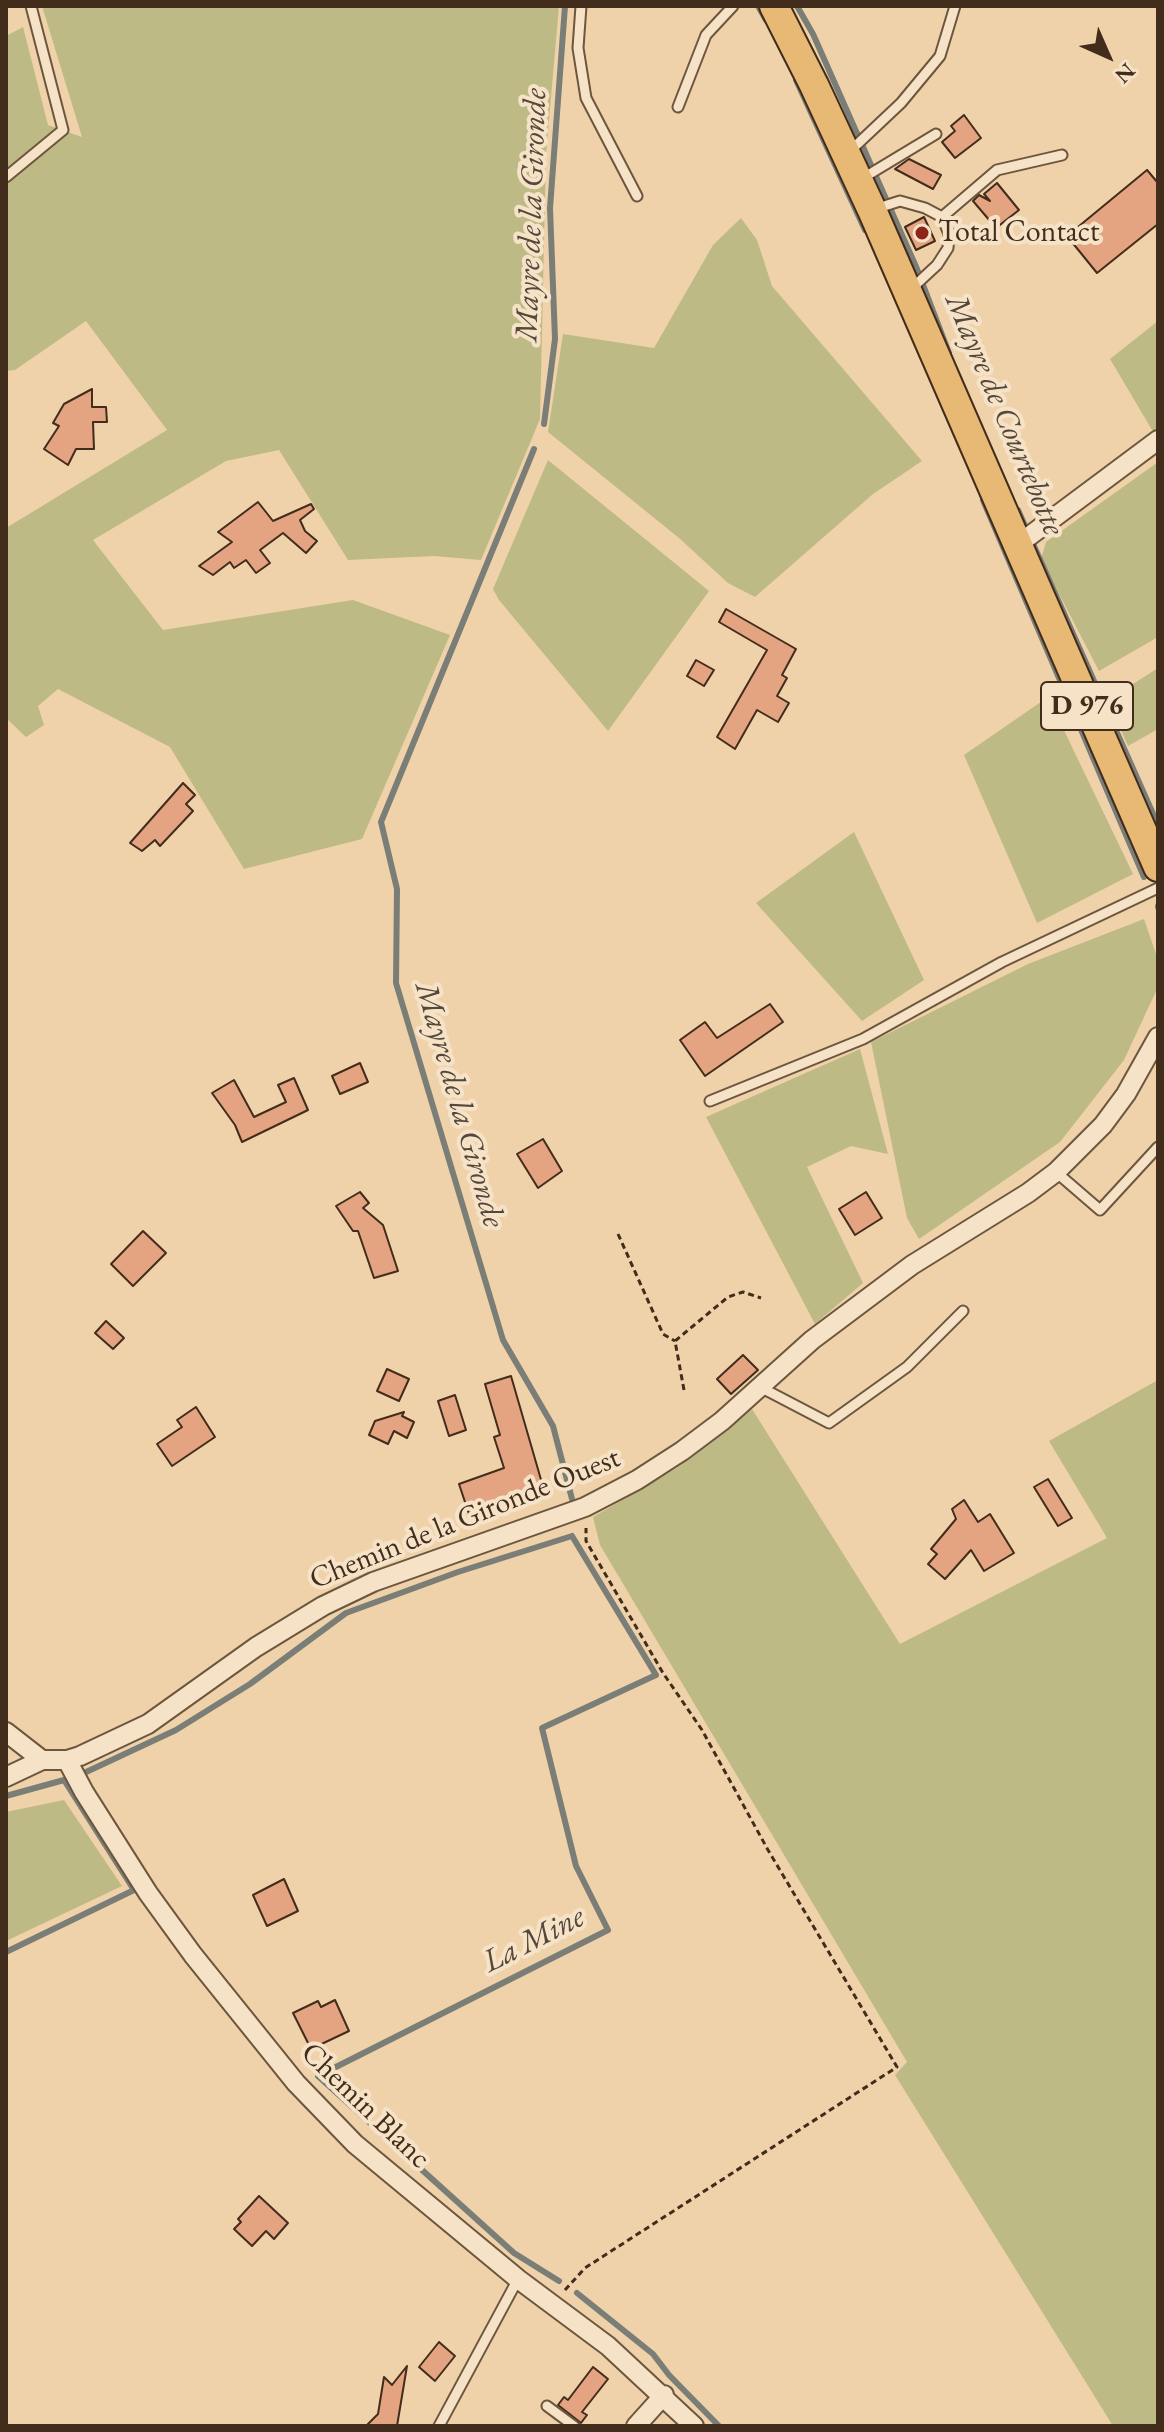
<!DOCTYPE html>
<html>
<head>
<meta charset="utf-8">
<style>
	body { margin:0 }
	#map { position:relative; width:1164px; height:2432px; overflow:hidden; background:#efd2a9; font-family:"EB Garamond",serif }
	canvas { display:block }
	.frame { position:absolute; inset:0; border:8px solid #422c1b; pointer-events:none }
	.north { position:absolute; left:1068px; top:16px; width:80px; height:80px; -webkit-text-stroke:6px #f5e2c7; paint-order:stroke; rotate:135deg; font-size:22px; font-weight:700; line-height:32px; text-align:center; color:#422c1b }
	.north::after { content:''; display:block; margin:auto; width:28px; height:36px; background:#422c1b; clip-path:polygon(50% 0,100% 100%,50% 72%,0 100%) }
</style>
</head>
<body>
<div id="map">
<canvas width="1164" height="2432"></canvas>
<div class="frame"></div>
<div class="north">N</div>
</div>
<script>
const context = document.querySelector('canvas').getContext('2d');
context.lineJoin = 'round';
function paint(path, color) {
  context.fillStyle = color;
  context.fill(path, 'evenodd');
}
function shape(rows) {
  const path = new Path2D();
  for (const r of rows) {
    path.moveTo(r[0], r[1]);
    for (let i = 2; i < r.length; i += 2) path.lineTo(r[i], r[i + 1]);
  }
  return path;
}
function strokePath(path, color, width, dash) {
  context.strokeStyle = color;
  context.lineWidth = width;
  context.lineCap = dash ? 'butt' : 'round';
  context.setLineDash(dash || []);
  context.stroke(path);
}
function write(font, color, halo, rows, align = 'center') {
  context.font = font + ' "EB Garamond",serif';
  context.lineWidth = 8;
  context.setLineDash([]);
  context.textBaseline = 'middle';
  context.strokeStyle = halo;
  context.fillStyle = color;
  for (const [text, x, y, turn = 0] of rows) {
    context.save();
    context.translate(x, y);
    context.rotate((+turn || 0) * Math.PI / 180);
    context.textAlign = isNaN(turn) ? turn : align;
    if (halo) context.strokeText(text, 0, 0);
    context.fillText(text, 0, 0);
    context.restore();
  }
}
const green = shape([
	[42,6,559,6,546,154,540,419,481,560,434,556,348,560,279,450,226,461,93,540,163,630,353,600,450,635,362,839,244,869,170,747,58,689,38,706,44,725,26,737,6,718,6,528,167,430,86,321,15,370,6,371,6,36,23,27,48,125,82,137],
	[741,218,757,240,772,286,922,461,873,494,755,597,728,583,679,538,548,432,563,334,654,348,713,245],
	[1158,321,1158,433,1155,435,1110,359],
	[548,460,709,591,608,731,499,600,493,589],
	[1158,462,1158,637,1099,671,1041,559,1046,542],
	[1158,668,1158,729,1128,746,1108,700],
	[1048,697,1133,874,1037,923,964,755],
	[854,832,924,980,862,1021,756,903],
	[1144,919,1158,960,1158,987,1124,1060,1060,1142,919,1239,907,1218,871,1042,1028,964],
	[860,1049,888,1154,851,1146,807,1167,863,1283,815,1324,706,1117],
	[1158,1380,1158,2426,1113,2426,895,2075,907,2062,600,1545,593,1517,677,1468,752,1409,900,1644,1107,1538,1049,1441],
	[64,1800,122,1886,6,1941,6,1812]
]);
const stream = shape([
	[758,6,766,20],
	[797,6,813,34,917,269,949,353],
	[796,80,865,230],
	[544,424,555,339,550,208,565,6],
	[534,449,381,822,397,889,396,983,503,1340,553,1426,572,1499],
	[983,500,1144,877],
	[1018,510,1158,825],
	[1158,906,1158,907],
	[84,1773,176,1730,250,1684,346,1613,458,1572,572,1536],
	[6,1796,64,1780,134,1890,6,1952],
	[559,2281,514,2253,318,2076,608,1930,576,1866,542,1728,656,1675,572,1536],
	[577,2293,653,2354,669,2375,719,2426]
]);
const building = shape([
	[964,115,981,138,955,158,942,142,955,131,951,126,964,115],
	[909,159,941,175,933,189,895,169,909,159],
	[1147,170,1158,183,1158,224,1097,273,1067,236,1147,170],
	[997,183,1019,210,996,228,973,201,979,195,990,201,984,194,997,183],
	[924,217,935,241,916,250,905,227,924,217],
	[92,389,92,407,106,407,107,422,93,422,94,449,76,449,68,465,44,449,59,426,53,423,64,404,92,389],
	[258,502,273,521,311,504,314,509,300,520,305,531,317,541,306,553,283,533,260,550,270,563,256,573,246,560,234,568,230,562,213,575,199,566,232,542,218,532,258,502],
	[726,609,796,649,782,675,787,678,777,696,789,703,778,722,757,710,735,749,717,737,767,650,719,622,726,609],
	[696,660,714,670,704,686,687,676,696,660],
	[183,783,195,795,186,804,193,811,160,846,155,840,142,851,130,843,183,783],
	[770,1004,783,1022,705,1076,680,1040,705,1022,717,1038,770,1004],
	[360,1063,368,1082,340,1094,332,1076,360,1063],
	[294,1078,308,1110,242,1142,235,1125,212,1093,234,1080,254,1117,286,1102,278,1085,294,1078],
	[543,1139,562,1171,538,1188,517,1154,543,1139],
	[360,1192,369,1203,363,1208,383,1225,398,1271,374,1278,358,1231,353,1231,336,1206,360,1192],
	[866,1192,882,1218,855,1235,839,1209,866,1192],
	[143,1231,166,1253,133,1286,111,1264,143,1231],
	[106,1321,124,1338,113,1349,95,1333,106,1321],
	[743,1355,758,1370,731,1394,717,1379,743,1355],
	[387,1369,409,1379,399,1401,377,1391,387,1369],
	[511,1376,544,1490,469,1514,459,1484,504,1468,494,1437,500,1435,485,1384,511,1376],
	[455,1395,466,1430,449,1436,438,1401,455,1395],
	[196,1407,215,1437,172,1466,157,1444,182,1427,177,1420,196,1407],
	[404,1412,402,1416,414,1422,407,1438,394,1431,388,1444,369,1435,375,1421,404,1412],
	[1048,1479,1072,1518,1058,1526,1034,1487,1048,1479],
	[964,1500,978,1522,990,1514,1014,1553,984,1571,971,1550,945,1579,928,1564,937,1554,931,1549,956,1519,952,1509,964,1500],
	[284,1879,298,1911,267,1926,253,1895,284,1879],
	[335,2000,349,2031,311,2049,293,2013,318,2001,321,2007,335,2000],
	[259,2196,288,2223,274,2239,266,2231,252,2246,234,2229,241,2222,238,2219,259,2196],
	[439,2342,455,2356,435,2381,419,2367,439,2342],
	[407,2366,397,2426,366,2426,378,2414,384,2377,392,2385,407,2366],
	[593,2367,608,2379,582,2412,587,2415,581,2423,558,2405,564,2397,568,2400,593,2367]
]);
const path = shape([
	[618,1234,663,1334,675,1341],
	[684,1390,675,1341,728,1297,743,1292,761,1298],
	[565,2290,585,2268,897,2067,768,1850,702,1730,663,1673,586,1541,586,1528]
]);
const service = shape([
	[581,6,578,48,586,98,637,196],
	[678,107,706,35,733,6],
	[849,152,901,103,940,56,955,6],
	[6,177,63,130,31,6],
	[863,178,936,134],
	[875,209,900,201,925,208,942,217,949,234,948,248,937,265,910,290],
	[942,217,997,170,1062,155],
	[710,1101,863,1039,1002,962,1158,888],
	[1056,1172,1100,1210,1158,1147],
	[760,1387,829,1423,907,1367,963,1311],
	[547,2406,574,2426],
	[439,2426,518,2279]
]);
const minor = shape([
	[1016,546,1158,440],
	[6,1732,42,1760],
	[67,1760,84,1792,148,1893,193,1955,296,2083,355,2144,518,2279,608,2346,694,2426],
	[6,1777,42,1760,67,1760,80,1756,148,1724,256,1647,323,1606,373,1582,585,1507,637,1480,682,1451,722,1421,812,1340,912,1265,1028,1193,1056,1172,1103,1125,1126,1094,1158,1037],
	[636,2426,664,2395]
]);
const primary = shape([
	[774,6,814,85,872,210,1158,867]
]);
const markers = [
	[922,233,8,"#8f2418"]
];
const shields = [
	[1087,706,92]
];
const shieldNames = [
	["D 976",1087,706]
];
const poiNames = [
	["Total Contact",938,233]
];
const streetNames = [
	["Chemin de la Gironde Ouest",465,1519,-22],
	["Chemin Blanc",365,2106,44]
];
const waterNames = [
	["Mayre de la Gironde",532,215,-88],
	["Mayre de Courtebotte",1004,415,67],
	["Mayre de la Gironde",459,1105,74],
	["La Mine",534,1940,-27]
];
paint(green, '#beba85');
strokePath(stream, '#7a7e77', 6);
paint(building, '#e4a381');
strokePath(building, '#422c1b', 2);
strokePath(service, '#6d563e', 13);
strokePath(minor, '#6d563e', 22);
strokePath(primary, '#422c1b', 32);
strokePath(path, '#422c1b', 3, [6, 4]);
strokePath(service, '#f5e2c7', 9);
strokePath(minor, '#f5e2c7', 18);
strokePath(primary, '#e8b974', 28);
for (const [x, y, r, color] of markers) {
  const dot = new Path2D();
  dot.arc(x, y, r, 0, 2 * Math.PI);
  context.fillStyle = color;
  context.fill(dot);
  strokePath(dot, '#f5e2c7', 3);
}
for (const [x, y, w] of shields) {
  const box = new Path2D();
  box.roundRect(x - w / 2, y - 24, w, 48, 6);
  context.fillStyle = '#f5e2c7';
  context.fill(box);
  strokePath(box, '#422c1b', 2);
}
write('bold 28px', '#422c1b', null, shieldNames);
write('30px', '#422c1b', '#f5e2c7', poiNames, 'left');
write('30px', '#422c1b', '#f5e2c7', streetNames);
write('italic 32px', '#55473a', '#f5e2c7', waterNames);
</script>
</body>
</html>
